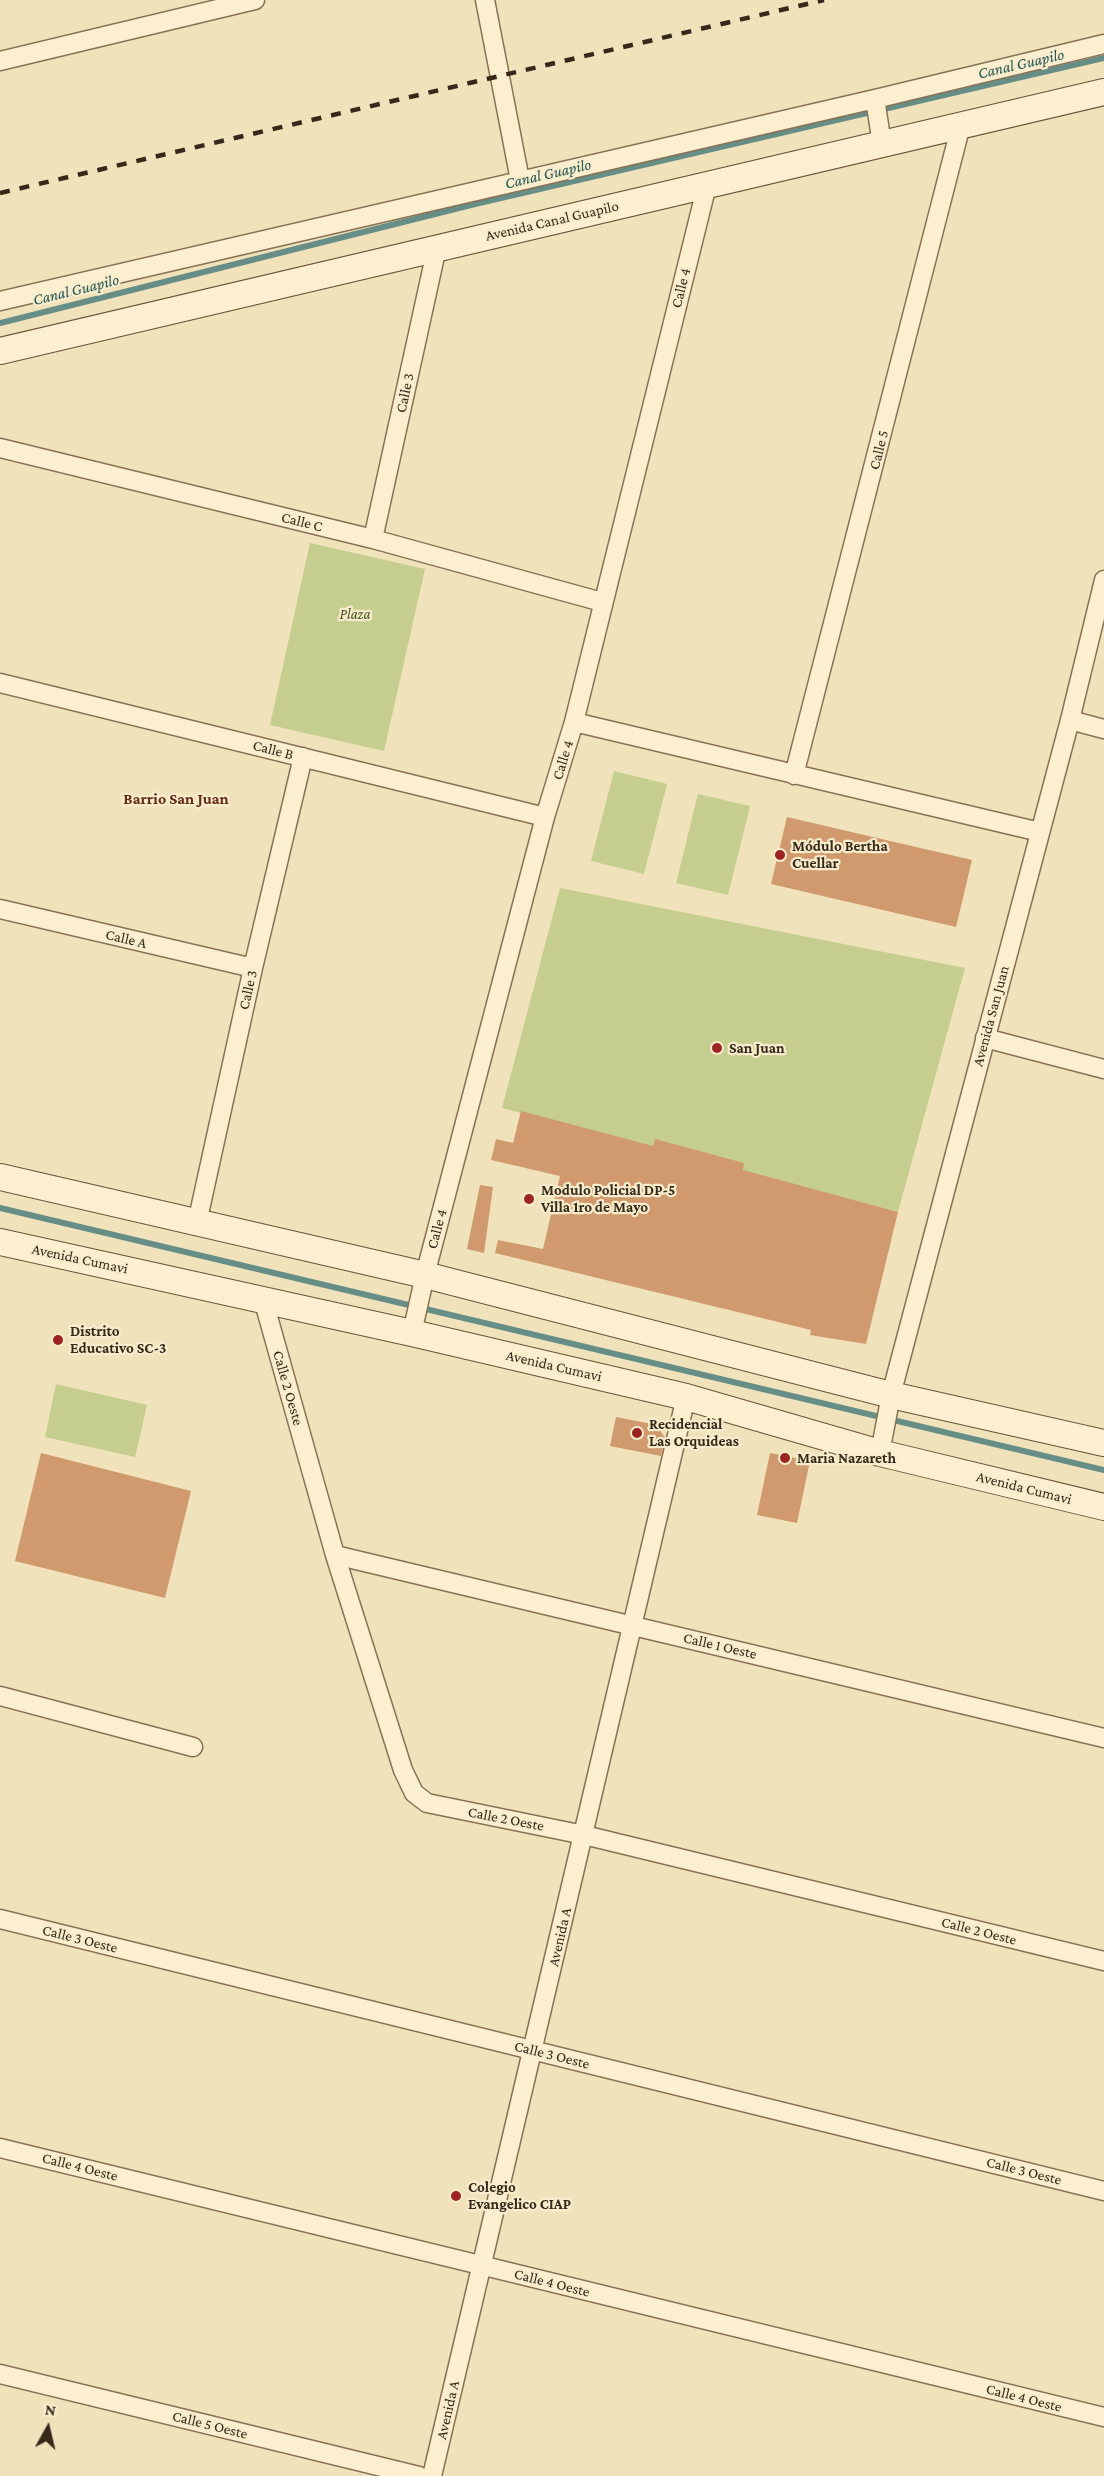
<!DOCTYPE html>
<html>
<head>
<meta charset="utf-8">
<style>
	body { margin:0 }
	#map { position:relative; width:1104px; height:2476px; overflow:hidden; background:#f0e2bb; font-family:"Crimson Pro",serif }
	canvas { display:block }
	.north { position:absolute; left:18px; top:2398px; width:60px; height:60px; -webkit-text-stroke:4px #f7eccb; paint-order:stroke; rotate:8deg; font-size:16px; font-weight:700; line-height:24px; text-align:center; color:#36291a }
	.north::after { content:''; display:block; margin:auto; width:21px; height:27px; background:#36291a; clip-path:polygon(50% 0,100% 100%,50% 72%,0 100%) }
</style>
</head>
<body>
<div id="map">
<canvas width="1104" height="2476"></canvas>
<div class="north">N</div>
</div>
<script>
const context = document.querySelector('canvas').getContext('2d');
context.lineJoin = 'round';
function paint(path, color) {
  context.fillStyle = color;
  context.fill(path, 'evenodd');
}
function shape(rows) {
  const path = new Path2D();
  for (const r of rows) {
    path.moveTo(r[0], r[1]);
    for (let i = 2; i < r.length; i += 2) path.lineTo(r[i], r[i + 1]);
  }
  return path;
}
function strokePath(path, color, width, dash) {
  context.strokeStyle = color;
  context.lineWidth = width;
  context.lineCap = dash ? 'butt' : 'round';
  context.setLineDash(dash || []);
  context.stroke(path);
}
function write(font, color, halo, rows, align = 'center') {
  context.font = font + ' "Crimson Pro",serif';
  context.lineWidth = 4.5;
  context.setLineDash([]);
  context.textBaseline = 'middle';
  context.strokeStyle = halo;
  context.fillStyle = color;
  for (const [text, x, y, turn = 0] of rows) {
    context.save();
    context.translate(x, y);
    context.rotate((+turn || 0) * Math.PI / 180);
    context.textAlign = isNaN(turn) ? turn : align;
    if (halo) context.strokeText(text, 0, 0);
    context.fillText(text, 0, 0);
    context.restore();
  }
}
const green = shape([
	[310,543,425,569,384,751,270,725],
	[614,771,667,784,644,874,591,861],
	[698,794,750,806,728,895,676,883],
	[560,888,965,968,898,1212,502,1108],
	[56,1384,147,1405,135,1457,45,1437]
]);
const stream = shape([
	[0,323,475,204,1104,58],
	[0,1208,1104,1470]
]);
const building = shape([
	[787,817,972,860,956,927,771,884],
	[521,1111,653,1146,655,1139,744,1163,743,1170,898,1212,866,1344,810,1335,811,1330,495,1253,498,1240,543,1249,560,1176,491,1160,496,1139,513,1143],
	[480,1185,493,1187,484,1253,467,1249],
	[616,1417,657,1425,665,1438,661,1456,610,1446],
	[41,1453,191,1491,165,1598,15,1561],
	[770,1453,810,1461,797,1523,757,1515]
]);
const street = shape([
	[485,0,520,180],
	[0,61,255,0],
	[875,99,882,144],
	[0,301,875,99,1104,44],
	[0,448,373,539,602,602],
	[373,539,437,247],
	[0,683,545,817],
	[1070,720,1104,729],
	[574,722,1040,832],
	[794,775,961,125],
	[0,909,253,968],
	[985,1038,1104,1069],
	[197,1223,253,968,303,757],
	[263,1299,335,1555,403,1770,414,1793,427,1803,584,1835,1104,1961],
	[412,1333,425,1275,545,817,574,722,707,185],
	[880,1453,891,1395,1070,720,1104,580],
	[335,1555,1104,1738],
	[0,1696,193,1747],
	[0,1919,1104,2191],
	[0,2148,1104,2417],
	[0,2374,419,2476],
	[432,2476,686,1397]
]);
const secondary = shape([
	[0,351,1104,92],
	[0,1177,425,1275,891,1395,1104,1443],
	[0,1242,412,1333,686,1397,880,1453,1104,1507]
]);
const rail = shape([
	[0,193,824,0]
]);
const markers = [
	[780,855,6,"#9b2321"],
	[717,1048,6,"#9b2321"],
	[529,1199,6,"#9b2321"],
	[58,1340,6,"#9b2321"],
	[637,1433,6,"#9b2321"],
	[785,1458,6,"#9b2321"],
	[456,2196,6,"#9b2321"]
];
const streetNames = [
	["Avenida Canal Guapilo",552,221,-13],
	["Calle 4",681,288,-76],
	["Calle 3",405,393,-78],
	["Calle 5",879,450,-76],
	["Calle C",302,522,14],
	["Calle B",273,750,14],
	["Calle 4",563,760,-73],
	["Calle A",126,939,13],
	["Calle 3",248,990,-77],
	["Avenida San Juan",991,1016,-75],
	["Calle 4",437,1229,-75],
	["Avenida Cumavi",80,1259,12],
	["Avenida Cumavi",554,1366,13],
	["Calle 2 Oeste",288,1388,74],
	["Avenida Cumavi",1024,1488,14],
	["Calle 1 Oeste",720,1646,13],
	["Calle 2 Oeste",506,1819,11],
	["Calle 2 Oeste",979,1931,14],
	["Avenida A",560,1937,-77],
	["Calle 3 Oeste",80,1939,14],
	["Calle 3 Oeste",552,2055,14],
	["Calle 4 Oeste",80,2167,14],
	["Calle 3 Oeste",1024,2171,14],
	["Calle 4 Oeste",552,2283,14],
	["Calle 4 Oeste",1024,2398,14],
	["Avenida A",448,2410,-77],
	["Calle 5 Oeste",210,2425,14]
];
const parkNames = [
	["Plaza",355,614]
];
const poiNames = [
	["Módulo Bertha",792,846],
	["Cuellar",792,863],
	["San Juan",729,1048],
	["Modulo Policial DP-5",541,1190],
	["Villa 1ro de Mayo",541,1207],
	["Distrito",70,1331],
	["Educativo SC-3",70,1348],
	["Recidencial",649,1424],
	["Las Orquideas",649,1441],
	["Maria Nazareth",797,1458],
	["Colegio",468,2187],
	["Evangelico CIAP",468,2204]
];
const waterNames = [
	["Canal Guapilo",1021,64,-13],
	["Canal Guapilo",548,174,-13],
	["Canal Guapilo",76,290,-14]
];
const neighbourhoodNames = [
	["Barrio San Juan",176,799]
];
paint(green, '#c5ce8f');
strokePath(stream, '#678e86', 6);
paint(building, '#d19a6e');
strokePath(street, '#887154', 21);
strokePath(secondary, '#6a5238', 28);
strokePath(street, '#fbefcf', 18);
strokePath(secondary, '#fbefcf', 26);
strokePath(rail, '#36291a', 4.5, [10, 10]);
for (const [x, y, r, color] of markers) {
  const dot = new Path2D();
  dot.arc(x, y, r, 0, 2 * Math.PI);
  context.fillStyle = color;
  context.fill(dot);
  strokePath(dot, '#f7eccb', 2);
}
write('15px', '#36291a', '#f7eccb', streetNames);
write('italic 15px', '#45541f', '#f7eccb', parkNames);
write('bold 15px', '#36291a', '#f7eccb', poiNames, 'left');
write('italic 16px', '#285755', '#f7eccb', waterNames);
write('bold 16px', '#652a17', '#f7eccb', neighbourhoodNames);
</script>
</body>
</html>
